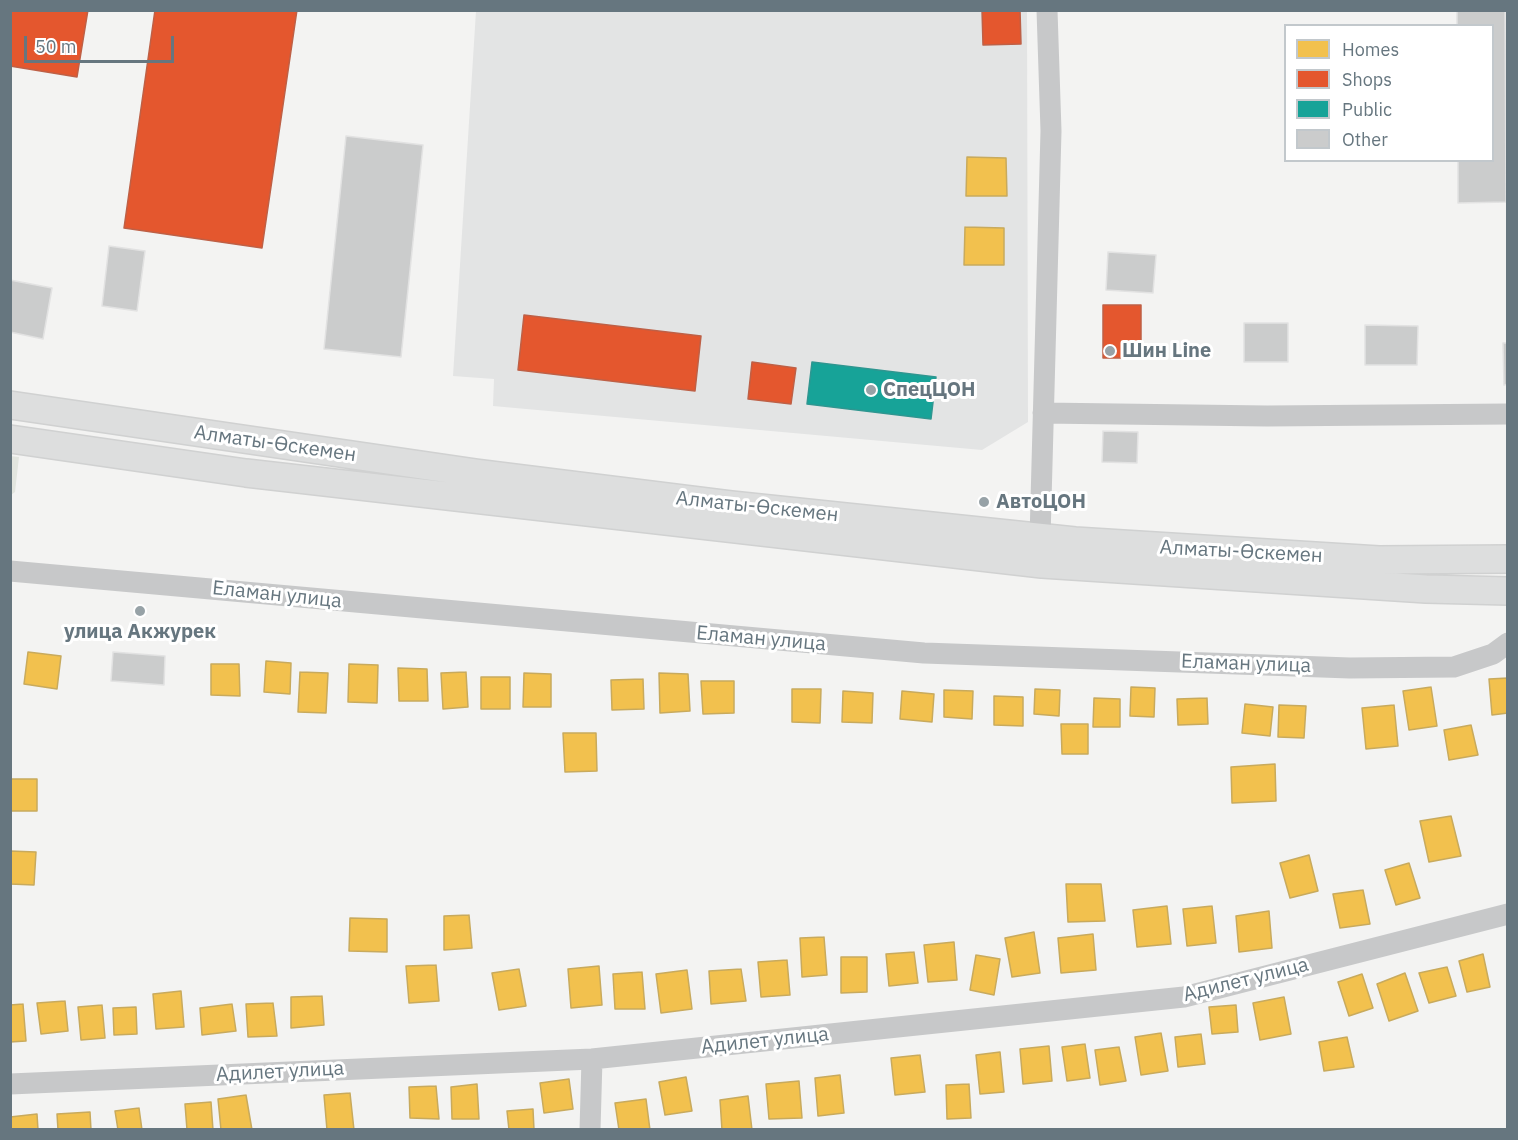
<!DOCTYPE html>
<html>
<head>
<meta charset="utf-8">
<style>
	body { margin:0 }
	#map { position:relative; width:1518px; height:1140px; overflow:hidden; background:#f3f3f2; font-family:"IBM Plex Sans",sans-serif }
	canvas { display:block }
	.frame { position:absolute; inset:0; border:12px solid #66767f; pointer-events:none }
	.legend { position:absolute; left:1284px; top:24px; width:210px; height:138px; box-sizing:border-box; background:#fff; border:2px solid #c2c8cc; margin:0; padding:8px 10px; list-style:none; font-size:18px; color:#66767f }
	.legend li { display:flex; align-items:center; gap:12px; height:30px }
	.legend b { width:30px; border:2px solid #c2c8cc }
	.scale { position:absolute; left:24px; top:36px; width:150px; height:27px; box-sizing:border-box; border:3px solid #66767f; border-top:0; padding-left:8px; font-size:18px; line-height:21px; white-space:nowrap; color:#66767f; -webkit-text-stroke:4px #fff; paint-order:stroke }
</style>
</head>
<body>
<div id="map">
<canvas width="1518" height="1140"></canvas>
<div class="frame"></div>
<ul class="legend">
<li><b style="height:16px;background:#f2c14e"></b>Homes</li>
<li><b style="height:16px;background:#e4572e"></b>Shops</li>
<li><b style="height:16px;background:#17a398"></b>Public</li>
<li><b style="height:16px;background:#cbcccc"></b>Other</li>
</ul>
<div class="scale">50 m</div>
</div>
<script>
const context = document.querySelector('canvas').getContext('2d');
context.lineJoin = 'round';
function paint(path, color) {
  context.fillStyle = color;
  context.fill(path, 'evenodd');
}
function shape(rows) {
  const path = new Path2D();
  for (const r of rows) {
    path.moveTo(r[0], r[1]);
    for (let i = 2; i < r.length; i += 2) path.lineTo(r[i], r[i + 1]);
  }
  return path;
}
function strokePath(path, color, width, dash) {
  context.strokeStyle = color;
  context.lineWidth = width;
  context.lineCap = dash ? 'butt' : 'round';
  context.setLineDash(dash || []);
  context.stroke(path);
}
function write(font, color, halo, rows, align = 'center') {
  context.font = font + ' "IBM Plex Sans",sans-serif';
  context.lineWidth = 6;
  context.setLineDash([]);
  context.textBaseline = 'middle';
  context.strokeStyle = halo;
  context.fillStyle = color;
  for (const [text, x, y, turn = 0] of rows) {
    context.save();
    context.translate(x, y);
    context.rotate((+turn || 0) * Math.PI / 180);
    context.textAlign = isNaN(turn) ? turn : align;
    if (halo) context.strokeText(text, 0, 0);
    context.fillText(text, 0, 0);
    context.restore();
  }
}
const built = shape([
	[476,11,1027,11,1028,422,982,450,493,406,494,379,453,376]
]);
const green = shape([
	[10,456,19,457,15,492,11,495]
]);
const homes = shape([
	[967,157,1006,158,1007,196,966,196,967,157],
	[965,227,1004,228,1004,265,964,265,965,227],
	[28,652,61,656,57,689,24,684,28,652],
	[266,661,291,663,290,694,264,692,266,661],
	[211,664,239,664,240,696,211,695,211,664],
	[349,664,378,665,377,703,348,702,349,664],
	[398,668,427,669,428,701,399,701,398,668],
	[300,672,328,673,326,713,298,712,300,672],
	[466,672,468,707,443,709,441,673,466,672],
	[524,673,551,674,551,707,523,707,524,673],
	[659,673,688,674,690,711,660,713,659,673],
	[481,677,510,677,510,709,481,709,481,677],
	[1508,678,1508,713,1492,715,1489,679,1508,678],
	[643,679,644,709,612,710,611,680,643,679],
	[701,681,734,681,734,713,703,714,701,681],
	[1131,687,1155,688,1154,717,1130,716,1131,687],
	[1431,687,1437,726,1409,730,1403,691,1431,687],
	[792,689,821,689,820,723,792,722,792,689],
	[1035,689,1060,690,1059,716,1034,714,1035,689],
	[944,690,973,691,972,719,944,717,944,690],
	[843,691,873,693,872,723,842,722,843,691],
	[902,691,934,694,932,722,900,719,902,691],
	[994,696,1023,697,1023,726,994,725,994,696],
	[1094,698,1120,699,1120,727,1093,727,1094,698],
	[1207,698,1208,724,1178,725,1177,699,1207,698],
	[1245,704,1273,707,1270,736,1242,733,1245,704],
	[1279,705,1306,706,1304,738,1278,737,1279,705],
	[1394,705,1398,746,1366,749,1362,708,1394,705],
	[1061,724,1088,724,1088,754,1062,754,1061,724],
	[1471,725,1478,755,1449,760,1444,730,1471,725],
	[563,733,596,733,597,771,565,772,563,733],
	[1275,764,1276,801,1232,803,1231,767,1275,764],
	[10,779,37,779,37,811,10,811,10,779],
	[1451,816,1461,856,1429,862,1420,821,1451,816],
	[10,851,36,852,34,885,10,884,10,851],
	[1309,855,1318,891,1290,898,1280,863,1309,855],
	[1409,863,1420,898,1396,905,1385,870,1409,863],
	[1066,884,1101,884,1105,921,1068,922,1066,884],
	[1363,890,1370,924,1340,928,1333,894,1363,890],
	[1167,906,1171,944,1137,947,1133,910,1167,906],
	[1212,906,1216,943,1187,946,1183,909,1212,906],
	[1269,911,1272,948,1239,952,1236,916,1269,911],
	[469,915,472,948,444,950,444,916,469,915],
	[350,918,387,919,387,952,349,951,350,918],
	[1034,932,1040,973,1012,977,1005,938,1034,932],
	[1093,934,1096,970,1061,973,1058,938,1093,934],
	[824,937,827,975,802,977,800,938,824,937],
	[954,942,957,980,928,982,924,945,954,942],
	[914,952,918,983,889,986,886,954,914,952],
	[1483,954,1490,987,1467,992,1459,961,1483,954],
	[976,955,1000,959,994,995,970,990,976,955],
	[841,957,867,957,867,992,841,993,841,957],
	[787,960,790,995,761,997,758,962,787,960],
	[436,965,439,1001,409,1003,406,966,436,965],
	[599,966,602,1005,571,1008,568,969,599,966],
	[1447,967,1456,996,1429,1003,1419,973,1447,967],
	[519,969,526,1006,499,1010,492,973,519,969],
	[741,969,746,1001,711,1004,709,971,741,969],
	[687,970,692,1009,661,1013,656,974,687,970],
	[642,972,645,1009,615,1009,613,974,642,972],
	[1405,973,1418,1011,1389,1021,1377,984,1405,973],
	[1362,974,1373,1008,1349,1016,1338,982,1362,974],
	[181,991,184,1027,156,1029,153,994,181,991],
	[322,996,324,1025,291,1028,291,997,322,996],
	[1284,997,1291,1034,1260,1040,1253,1003,1284,997],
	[65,1001,68,1031,41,1034,37,1003,65,1001],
	[273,1003,277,1036,248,1037,246,1004,273,1003],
	[23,1004,26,1041,10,1042,10,1005,23,1004],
	[232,1004,236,1031,202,1035,200,1008,232,1004],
	[102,1005,105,1038,81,1040,78,1007,102,1005],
	[1236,1005,1238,1032,1212,1034,1209,1007,1236,1005],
	[136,1007,137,1034,114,1035,113,1008,136,1007],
	[1161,1033,1168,1071,1141,1075,1135,1037,1161,1033],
	[1201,1034,1205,1064,1178,1067,1175,1037,1201,1034],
	[1347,1037,1354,1067,1324,1071,1319,1042,1347,1037],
	[1085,1044,1090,1078,1067,1081,1062,1047,1085,1044],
	[1049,1046,1052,1081,1023,1084,1020,1049,1049,1046],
	[1119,1047,1126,1081,1100,1085,1095,1050,1119,1047],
	[1000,1052,1004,1092,980,1094,976,1055,1000,1052],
	[920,1055,925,1092,895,1095,891,1058,920,1055],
	[840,1075,844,1113,818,1116,815,1078,840,1075],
	[686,1077,692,1111,665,1115,659,1082,686,1077],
	[569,1079,573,1109,544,1113,540,1083,569,1079],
	[799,1081,802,1118,769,1119,766,1084,799,1081],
	[477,1084,479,1119,452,1119,451,1087,477,1084],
	[969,1084,971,1118,947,1119,946,1085,969,1084],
	[436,1086,439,1119,410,1118,409,1087,436,1086],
	[350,1093,354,1130,327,1130,324,1095,350,1093],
	[246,1095,252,1130,221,1130,218,1099,246,1095],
	[748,1096,752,1130,722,1130,720,1100,748,1096],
	[646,1099,650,1130,619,1130,615,1103,646,1099],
	[211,1102,213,1130,187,1130,185,1104,211,1102],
	[139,1108,142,1130,118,1130,115,1111,139,1108],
	[533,1109,534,1130,509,1130,507,1111,533,1109],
	[90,1112,91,1130,58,1130,57,1114,90,1112],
	[37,1114,38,1130,10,1130,10,1117,37,1114]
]);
const shops = shape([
	[10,10,88,10,77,77,10,66,10,10],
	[155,10,297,10,262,248,124,228,155,10],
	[982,10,1020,10,1021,44,983,45,982,10],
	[1103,305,1141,305,1141,358,1103,358,1103,305],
	[524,315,701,336,695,391,518,370,524,315],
	[752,362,796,368,791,404,748,399,752,362]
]);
const public = shape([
	[812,362,936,377,931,419,807,404,812,362]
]);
const building = shape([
	[1457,10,1505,10,1506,202,1458,203,1458,160,1492,160,1492,26,1457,26,1457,10],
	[346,136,423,145,401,357,324,349,346,136],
	[109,246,145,251,137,311,102,306,109,246],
	[1108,252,1156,255,1153,293,1106,290,1108,252],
	[10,280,52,288,43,339,10,332,10,280],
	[1244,323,1288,323,1288,362,1244,362,1244,323],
	[1365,325,1418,326,1417,365,1365,365,1365,325],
	[1503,343,1508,343,1508,384,1504,385,1503,343],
	[1103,431,1138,432,1137,463,1102,462,1103,431],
	[113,652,165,656,164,685,111,681,113,652]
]);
const minor = shape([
	[1043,413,1267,416,1508,414],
	[1040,538,1051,131,1047,10],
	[10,571,924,653,1350,668,1454,667,1493,654,1508,643],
	[10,1084,592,1059,1184,997,1508,914],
	[590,1130,592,1059]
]);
const major = shape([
	[10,405,476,473,731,505,1075,541,1379,560,1508,559],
	[10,439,246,473,1042,564,1426,589,1508,591]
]);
const markers = [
	[1110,351,6,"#97a2a7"],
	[871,390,6,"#97a2a7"],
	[984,502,6,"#97a2a7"],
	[140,611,6,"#97a2a7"]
];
const poiNames = [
	["Шин Line",1122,351],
	["СпецЦОН",883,390],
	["АвтоЦОН",996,502],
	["улица Акжурек",140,632,"center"]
];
const streetNames = [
	["Алматы-Өскемен",275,444,8],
	["Алматы-Өскемен",757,507,6],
	["Алматы-Өскемен",1241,552,3],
	["Еламан улица",277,595,6],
	["Еламан улица",761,639,5],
	["Еламан улица",1246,664,2],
	["Адилет улица",1246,980,-14],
	["Адилет улица",765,1041,-6],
	["Адилет улица",280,1072,-3]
];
paint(built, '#e3e4e4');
paint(green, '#e2e5df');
paint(homes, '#f2c14e');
strokePath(homes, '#c8aa5d', 1.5);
paint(shops, '#e4572e');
strokePath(shops, '#be6046', 1.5);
paint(public, '#17a398');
strokePath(public, '#2f9690', 1.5);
paint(building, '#cbcccc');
strokePath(building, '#e2e2e2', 1.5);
strokePath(major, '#d0d1d1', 30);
strokePath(minor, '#c7c8c9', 21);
strokePath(major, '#dddede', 27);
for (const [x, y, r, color] of markers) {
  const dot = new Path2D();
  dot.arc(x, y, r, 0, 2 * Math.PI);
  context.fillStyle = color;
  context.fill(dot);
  strokePath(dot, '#fff', 2);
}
write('bold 20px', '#66767f', '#fff', poiNames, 'left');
write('20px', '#66767f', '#fff', streetNames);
</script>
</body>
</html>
